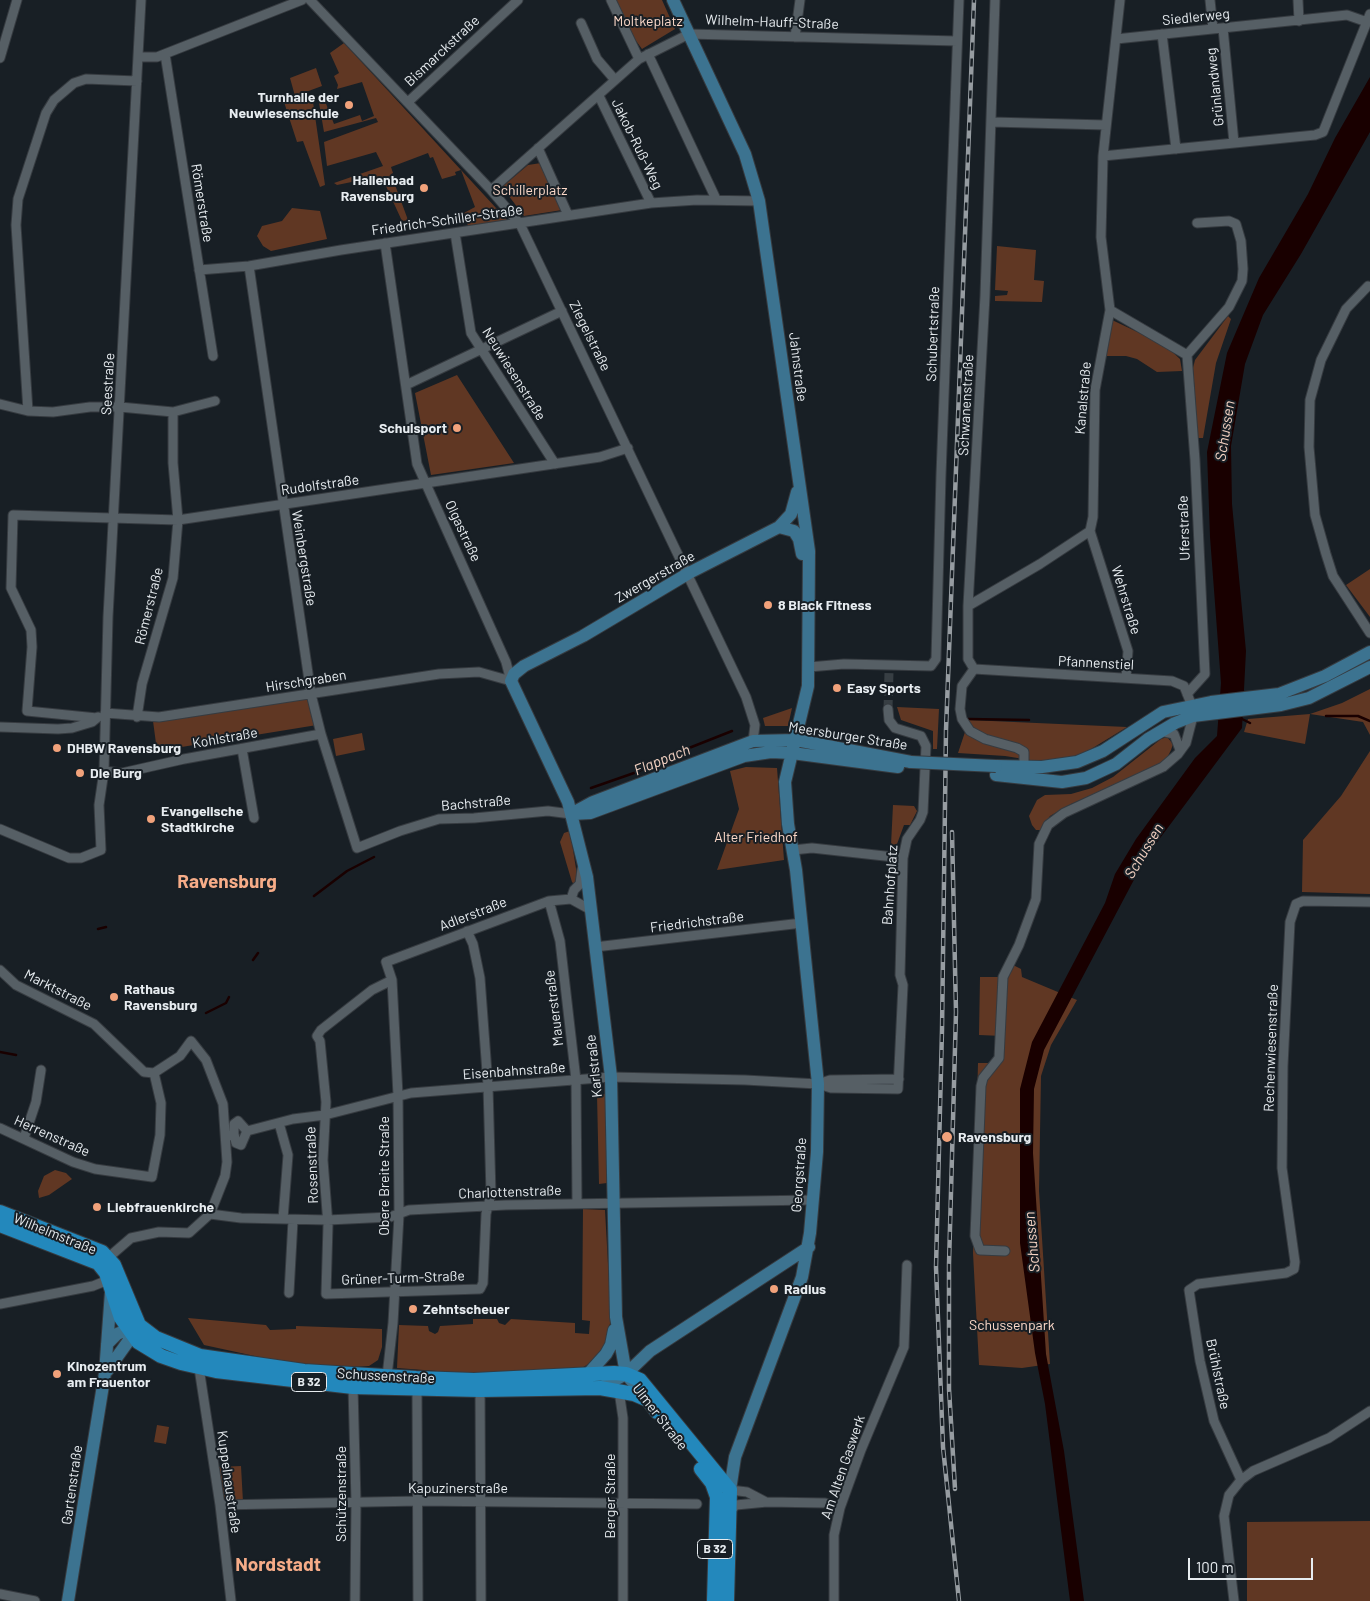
<!DOCTYPE html>
<html>
<head>
<meta charset="utf-8">
<style>
	body { margin:0 }
	#map { position:relative; width:1370px; height:1601px; overflow:hidden; background:#181f25; font-family:Barlow,sans-serif }
	canvas { display:block }
	.scale { position:absolute; left:1188px; top:1558px; width:125px; height:22px; box-sizing:border-box; border:2px solid #e7ecf0; border-top:0; padding-left:6px; font-size:15px; line-height:18px; white-space:nowrap; color:#e7ecf0; -webkit-text-stroke:4px #181f25; paint-order:stroke }
</style>
</head>
<body>
<div id="map">
<canvas width="1370" height="1601"></canvas>
<div class="scale">100 m</div>
</div>
<script>
const context = document.querySelector('canvas').getContext('2d');
context.lineJoin = 'round';
function paint(path, color) {
  context.fillStyle = color;
  context.fill(path, 'evenodd');
}
function shape(rows) {
  const path = new Path2D();
  for (const r of rows) {
    path.moveTo(r[0], r[1]);
    for (let i = 2; i < r.length; i += 2) path.lineTo(r[i], r[i + 1]);
  }
  return path;
}
function strokePath(path, color, width, dash) {
  context.strokeStyle = color;
  context.lineWidth = width;
  context.lineCap = dash ? 'butt' : 'round';
  context.setLineDash(dash || []);
  context.stroke(path);
}
function write(font, color, halo, rows, align = 'center') {
  context.font = font + ' Barlow,sans-serif';
  context.lineWidth = 4;
  context.setLineDash([]);
  context.textBaseline = 'middle';
  context.strokeStyle = halo;
  context.fillStyle = color;
  for (const [text, x, y, turn = 0] of rows) {
    context.save();
    context.translate(x, y);
    context.rotate((+turn || 0) * Math.PI / 180);
    context.textAlign = isNaN(turn) ? turn : align;
    if (halo) context.strokeText(text, 0, 0);
    context.fillText(text, 0, 0);
    context.restore();
  }
}
const green = shape([
	[616,0,662,0,675,29,642,49,631,34],
	[344,43,508,221,468,226,464,213,475,207,461,170,455,172,456,175,442,179,433,157,430,158,428,153,391,167,393,173,391,174,408,220,402,221,385,184,380,184,376,177,337,185,334,183,383,166,376,152,327,166,324,142,378,122,376,118,324,132,318,97,323,96,334,124,360,115,362,121,374,116,362,82,337,89,338,85,334,76,339,73,330,53],
	[316,68,322,86,295,96,290,78],
	[284,102,313,102,325,185,320,187,303,141,297,142],
	[541,163,562,210,524,216,502,187,528,165],
	[292,208,320,211,327,239,271,251,263,246,257,236,262,226,282,221],
	[997,246,1036,250,1034,280,1044,281,1042,302,995,301,995,296,1007,295,1008,291,995,290],
	[1228,316,1231,319,1216,363,1203,438,1198,438,1193,368,1195,360],
	[1112,320,1165,345,1180,359,1182,371,1157,372,1137,359,1126,356,1105,356],
	[457,375,514,463,431,475,415,393],
	[1370,569,1370,617,1346,585],
	[1370,689,1370,735,1363,722,1310,714,1305,744,1244,732,1248,719,1310,714,1342,703],
	[310,696,317,725,157,751,153,721],
	[897,707,939,709,937,749,933,749,933,731,901,720],
	[792,708,788,726,765,726,763,718],
	[969,720,1127,727,1078,757,1049,763,1005,756,958,753],
	[362,733,365,750,336,756,333,739],
	[1167,737,1173,744,1171,750,1167,758,1154,768,1071,804,1050,816,1041,830,1036,830,1032,825,1029,816,1037,800,1045,795,1071,794,1092,788,1113,777,1161,739],
	[1370,751,1370,894,1302,892,1303,840,1341,796],
	[746,767,777,768,784,860,717,870,739,809,730,771],
	[893,805,914,806,917,811,910,825,904,825,897,844,891,845],
	[570,831,578,881,574,884,572,882,560,842,564,833],
	[1013,965,1021,969,1022,977,1077,1000,1051,1045,1041,1076,1039,1191,1050,1364,1022,1368,979,1365,973,1253,978,1063,1002,1063,995,1048,1002,1036,979,1035,980,977,1006,977],
	[605,1094,607,1183,599,1184,597,1095],
	[55,1170,66,1173,72,1179,49,1195,39,1198,38,1191,44,1176],
	[583,1209,605,1210,611,1318,606,1344,593,1361,582,1368,476,1374,397,1368,399,1325,428,1326,429,1331,435,1334,438,1332,440,1326,473,1324,473,1319,497,1319,499,1323,505,1325,511,1319,575,1323,575,1333,589,1334,590,1321,582,1320],
	[188,1318,266,1325,270,1330,296,1329,296,1326,382,1329,382,1347,378,1360,369,1366,351,1367,287,1363,204,1345],
	[157,1425,169,1427,166,1444,154,1442],
	[241,1466,243,1502,221,1502,218,1467],
	[1370,1521,1370,1601,1247,1601,1247,1522]
]);
const water = shape([
	[1370,77,1370,132,1301,254,1263,315,1245,364,1231,446,1232,504,1246,651,1242,728,1146,857,1044,1050,1034,1089,1033,1153,1046,1354,1064,1451,1084,1601,1070,1601,1045,1404,1035,1353,1020,1243,1020,1089,1032,1042,1105,903,1115,874,1136,839,1195,758,1217,736,1221,683,1210,537,1207,452,1227,353,1259,278,1308,194,1335,138]
]);
const stream = shape([
	[1326,716,1358,716,1370,721],
	[1240,718,1250,723],
	[968,719,1029,720],
	[591,788,634,773,689,748,732,731],
	[314,896,347,871,374,857],
	[98,929,106,927],
	[253,960,258,953],
	[206,1013,226,1003,229,997],
	[0,1052,16,1055]
]);
const streetTunnel = shape([
	[888,709,889,672]
]);
const street = shape([
	[310,0,491,190,520,224,746,697,755,725,753,741],
	[611,0,639,59],
	[1210,0,1213,29],
	[1298,0,1299,21],
	[581,23,597,59,615,80],
	[1223,28,1234,143],
	[1162,34,1176,149],
	[795,37,800,0],
	[1116,39,1347,15,1367,22],
	[165,54,213,356],
	[648,54,716,199],
	[138,57,157,57,302,0],
	[0,58,17,0],
	[599,96,651,203],
	[408,102,518,0],
	[991,122,1106,125],
	[538,148,568,215],
	[1103,156,1315,135,1323,132,1370,14],
	[491,190,639,59,689,34,957,41],
	[455,233,471,333,555,464],
	[385,243,417,464,506,662,511,681],
	[249,266,311,694,321,734,357,848,400,831,439,819,474,818,548,811,571,814],
	[199,270,249,266,341,250,651,203,697,200,759,201],
	[1368,286,1346,309,1321,360,1310,400,1309,447,1315,515,1326,554,1333,576,1370,633],
	[1110,310,1187,355],
	[406,385,562,311],
	[0,404,28,411,53,412,90,407,120,407,173,412,215,401],
	[28,411,16,225,18,199,46,113,54,100,74,83,86,79,137,81],
	[1090,531,1128,651,1126,678],
	[968,606,1040,564,1090,531,1093,517,1095,390,1110,310,1101,237,1103,156,1120,0],
	[809,667,844,664,931,666,936,659,941,475,959,0],
	[974,669,1172,681,1184,686,1190,701,1193,716,1186,743,1178,754,1163,767,1064,813,1048,825,1039,844,1036,899,1019,945,1003,977,999,1058,983,1078,981,1086,975,1236,980,1250,1005,1251],
	[974,669,968,659,968,606,985,296,995,0],
	[974,669,962,686,960,709,962,719,970,731,985,739,1017,748,1024,752,1024,767],
	[1187,694,1205,674,1195,460,1187,355,1229,307,1242,281,1243,269,1241,241,1236,224,1229,221,1197,223],
	[105,713,159,717,439,674,479,672,511,681],
	[137,717,142,684,173,578,178,520,173,463,173,412],
	[97,718,27,711,32,647,31,630,11,588,13,515,178,520,600,457,628,448],
	[0,727,58,729,72,728,92,722,98,717],
	[1160,731,1174,734,1180,750],
	[242,749,254,818],
	[104,771,122,773,184,759,321,734],
	[0,829,69,858,81,858,101,850,99,805,104,771,108,617,141,0],
	[793,850,812,848,903,858],
	[571,899,574,890,580,884,582,869],
	[549,901,560,941,576,1080,577,1203],
	[595,947,802,923],
	[0,970,16,985,94,1024,144,1072,154,1073],
	[392,980,372,990,321,1030,317,1036,320,1041,326,1102,323,1160,328,1225,326,1294,480,1289,483,1283,486,1214,491,1194,488,1086,480,978,473,944,467,931],
	[818,1084,830,1080,899,1079],
	[279,1123,288,1155,283,1219],
	[0,1128,73,1162,95,1169,152,1177,160,1135,161,1103,154,1073],
	[247,1131,293,1119,325,1115,411,1093,611,1077,745,1080,818,1084,831,1088,898,1089,903,985,900,975,903,858,907,839,920,820,923,812,926,746,921,736,895,728,889,720,888,709],
	[226,1137,234,1134,234,1124,238,1121,247,1131,241,1145,236,1143,234,1134],
	[24,1138,36,1102,41,1070],
	[210,1214,241,1218,328,1220,390,1217,409,1210,506,1205,812,1200],
	[109,1257,131,1238,159,1232,189,1233,210,1214,225,1176,227,1162,223,1104,206,1060,191,1041,180,1056,154,1073],
	[289,1293,293,1220],
	[0,1304,93,1286,108,1280],
	[199,1368,220,1505,231,1601],
	[389,1379,387,1376,393,1323,399,1215,398,1095,392,980,386,962,549,901,571,899,591,910],
	[480,1386,481,1601],
	[353,1387,356,1502,355,1601],
	[619,1391,623,1418,623,1601],
	[417,1394,418,1601],
	[1241,1480,1214,1421,1200,1361,1189,1290,1198,1284,1286,1273,1294,1269,1295,1262,1282,1168,1283,1066,1290,922,1296,904,1303,901,1370,902],
	[730,1490,747,1492,766,1502],
	[220,1505,419,1501,697,1504],
	[729,1512,736,1505,767,1502,825,1503,840,1508],
	[0,1594,35,1601],
	[834,1601,834,1535,840,1508,861,1450,904,1347,907,1265],
	[1234,1601,1224,1516,1229,1495,1241,1480,1253,1471,1329,1438,1370,1411]
]);
const secondary = shape([
	[673,0,745,154,759,201,809,551,808,686,785,782,788,824,796,870,818,1084,817,1152,810,1233,802,1277,735,1457,730,1490],
	[779,527,794,531,799,539,802,554],
	[996,766,1042,767,1077,762,1103,751,1163,712,1211,702,1279,694,1325,676,1370,652],
	[996,775,1062,782,1086,778,1116,764,1148,739,1175,723,1193,716,1281,705,1309,698,1370,667],
	[571,814,593,802,753,741,796,740,911,762],
	[572,814,590,813,744,756,771,752,792,753,898,767],
	[107,1344,117,1334,138,1325],
	[107,1371,137,1329],
	[588,1374,606,1354,611,1345,614,1330],
	[632,1381,626,1374,616,1317,611,1077,587,877,568,802,511,681,514,674,524,666,583,636,689,573,779,527,791,514,797,492],
	[600,1388,626,1374,650,1351,809,1247],
	[68,1601,105,1373,111,1292]
]);
const primary = shape([
	[0,1212,102,1252,114,1265,139,1325,156,1338,200,1356,304,1371,416,1378,474,1380,614,1373,626,1374,640,1380,730,1490,727,1601],
	[0,1225,98,1263,106,1273,121,1318,138,1342,161,1356,181,1363,216,1371,353,1387,480,1390,600,1388,634,1394,648,1400,657,1412],
	[701,1469,712,1483,717,1497,714,1601]
]);
const rail = shape([
	[952,832,956,1012,949,1264,949,1389,955,1489],
	[959,1601,943,1447,936,1267,942,1030,946,730,974,0]
]);
const secondaryBridge = shape([
	[911,762,996,766]
]);
const markers = [
	[349,105,5,"#f1a27b"],
	[424,188,5,"#f1a27b"],
	[457,428,5,"#f1a27b"],
	[768,605,5,"#f1a27b"],
	[837,688,5,"#f1a27b"],
	[57,748,5,"#f1a27b"],
	[80,773,5,"#f1a27b"],
	[151,819,5,"#f1a27b"],
	[114,997,5,"#f1a27b"],
	[947,1137,6,"#f1a27b"],
	[97,1207,5,"#f1a27b"],
	[774,1289,5,"#f1a27b"],
	[413,1309,5,"#f1a27b"],
	[57,1374,5,"#f1a27b"]
];
const shields = [
	[309,1382,35],
	[715,1549,35]
];
const shieldNames = [
	["B 32",309,1382],
	["B 32",715,1549]
];
const streetNames = [
	["Siedlerweg",1196,17,-6],
	["Wilhelm-Hauff-Straße",772,22,2],
	["Bismarckstraße",442,51,-43],
	["Grünlandweg",1215,87,-96],
	["Jakob-Ruß-Weg",637,144,64],
	["Römerstraße",202,203,81],
	["Friedrich-Schiller-Straße",447,220,-8],
	["Schubertstraße",933,334,-88],
	["Ziegelstraße",590,336,64],
	["Jahnstraße",798,367,83],
	["Neuwiesenstraße",514,374,58],
	["Seestraße",108,384,-87],
	["Kanalstraße",1083,398,-85],
	["Schwanenstraße",966,405,-87],
	["Rudolfstraße",320,485,-8],
	["Uferstraße",1184,528,-92],
	["Olgastraße",463,531,65],
	["Weinbergstraße",304,558,81],
	["Zwergerstraße",655,577,-30],
	["Wehrstraße",1126,600,73],
	["Römerstraße",149,606,-76],
	["Pfannenstiel",1096,663,3],
	["Hirschgraben",306,681,-9],
	["Meersburger Straße",848,736,9],
	["Kohlstraße",225,738,-10],
	["Bachstraße",476,803,-5],
	["Bahnhofplatz",890,885,-86],
	["Adlerstraße",473,914,-21],
	["Friedrichstraße",697,922,-7],
	["Marktstraße",58,990,27],
	["Mauerstraße",554,1008,-97],
	["Rechenwiesenstraße",1271,1048,-88],
	["Karlstraße",594,1066,-96],
	["Eisenbahnstraße",514,1071,-4],
	["Herrenstraße",52,1136,24],
	["Rosenstraße",312,1165,-92],
	["Georgstraße",799,1175,-86],
	["Obere Breite Straße",384,1176,-90],
	["Charlottenstraße",510,1192,-2],
	["Wilhelmstraße",55,1234,22],
	["Grüner-Turm-Straße",403,1278,-2],
	["Brühlstraße",1218,1374,78],
	["Schussenstraße",386,1376,3],
	["Ulmer Straße",660,1417,52],
	["Am Alten Gaswerk",843,1467,-71],
	["Kuppelnaustraße",229,1482,82],
	["Gartenstraße",72,1485,-82],
	["Kapuzinerstraße",458,1488],
	["Schützenstraße",341,1494,-90],
	["Berger Straße",610,1496,-90]
];
const parkNames = [
	["Moltkeplatz",648,21],
	["Schillerplatz",530,190],
	["Alter Friedhof",756,837],
	["Schussenpark",1012,1325]
];
const poiNames = [
	["Turnhalle der",339,97,"right"],
	["Neuwiesenschule",339,113,"right"],
	["Hallenbad",414,180,"right"],
	["Ravensburg",414,196,"right"],
	["Schulsport",447,428,"right"],
	["8 Black Fitness",778,605],
	["Easy Sports",847,688],
	["DHBW Ravensburg",67,748],
	["Die Burg",90,773],
	["Evangelische",161,811],
	["Stadtkirche",161,827],
	["Rathaus",124,989],
	["Ravensburg",124,1005],
	["Ravensburg",958,1137],
	["Liebfrauenkirche",107,1207],
	["Radius",784,1289],
	["Zehntscheuer",423,1309],
	["Kinozentrum",67,1366],
	["am Frauentor",67,1382]
];
const waterNames = [
	["Schussen",1225,431,-81],
	["Flappach",662,760,-22],
	["Schussen",1144,851,-59],
	["Schussen",1032,1242,-95]
];
const districtNames = [
	["Ravensburg",227,882],
	["Nordstadt",278,1565]
];
paint(green, '#603723');
paint(water, '#190000');
strokePath(stream, '#190000', 2.5);
strokePath(streetTunnel, '#373e43', 9, [9, 4.5]);
strokePath(street, '#363b40', 11);
strokePath(secondary, '#363b40', 14);
strokePath(primary, '#363b40', 16);
strokePath(street, '#565f65', 9);
strokePath(secondary, '#3c7390', 12);
strokePath(primary, '#2388bc', 14);
strokePath(rail, '#969ca1', 4.5);
strokePath(rail, '#181f25', 2.5, [8]);
strokePath(secondaryBridge, '#363b40', 14, []);
strokePath(secondaryBridge, '#3c7390', 12);
for (const [x, y, r, color] of markers) {
  const dot = new Path2D();
  dot.arc(x, y, r, 0, 2 * Math.PI);
  context.fillStyle = color;
  context.fill(dot);
  strokePath(dot, '#181f25', 2);
}
for (const [x, y, w] of shields) {
  const box = new Path2D();
  box.roundRect(x - w / 2, y - 9.5, w, 19, 4);
  context.fillStyle = '#181f25';
  context.fill(box);
  strokePath(box, '#e7ecf0', 1);
}
write('bold 12px', '#e7ecf0', null, shieldNames);
write('14px', '#e7ecf0', '#181f25', streetNames);
write('14px', '#fddaca', '#181f25', parkNames);
write('bold 14px', '#e7ecf0', '#181f25', poiNames, 'left');
write('italic 15px', '#f5d3c3', '#181f25', waterNames);
write('bold 19px', '#f6ac88', '#181f25', districtNames);
</script>
</body>
</html>
